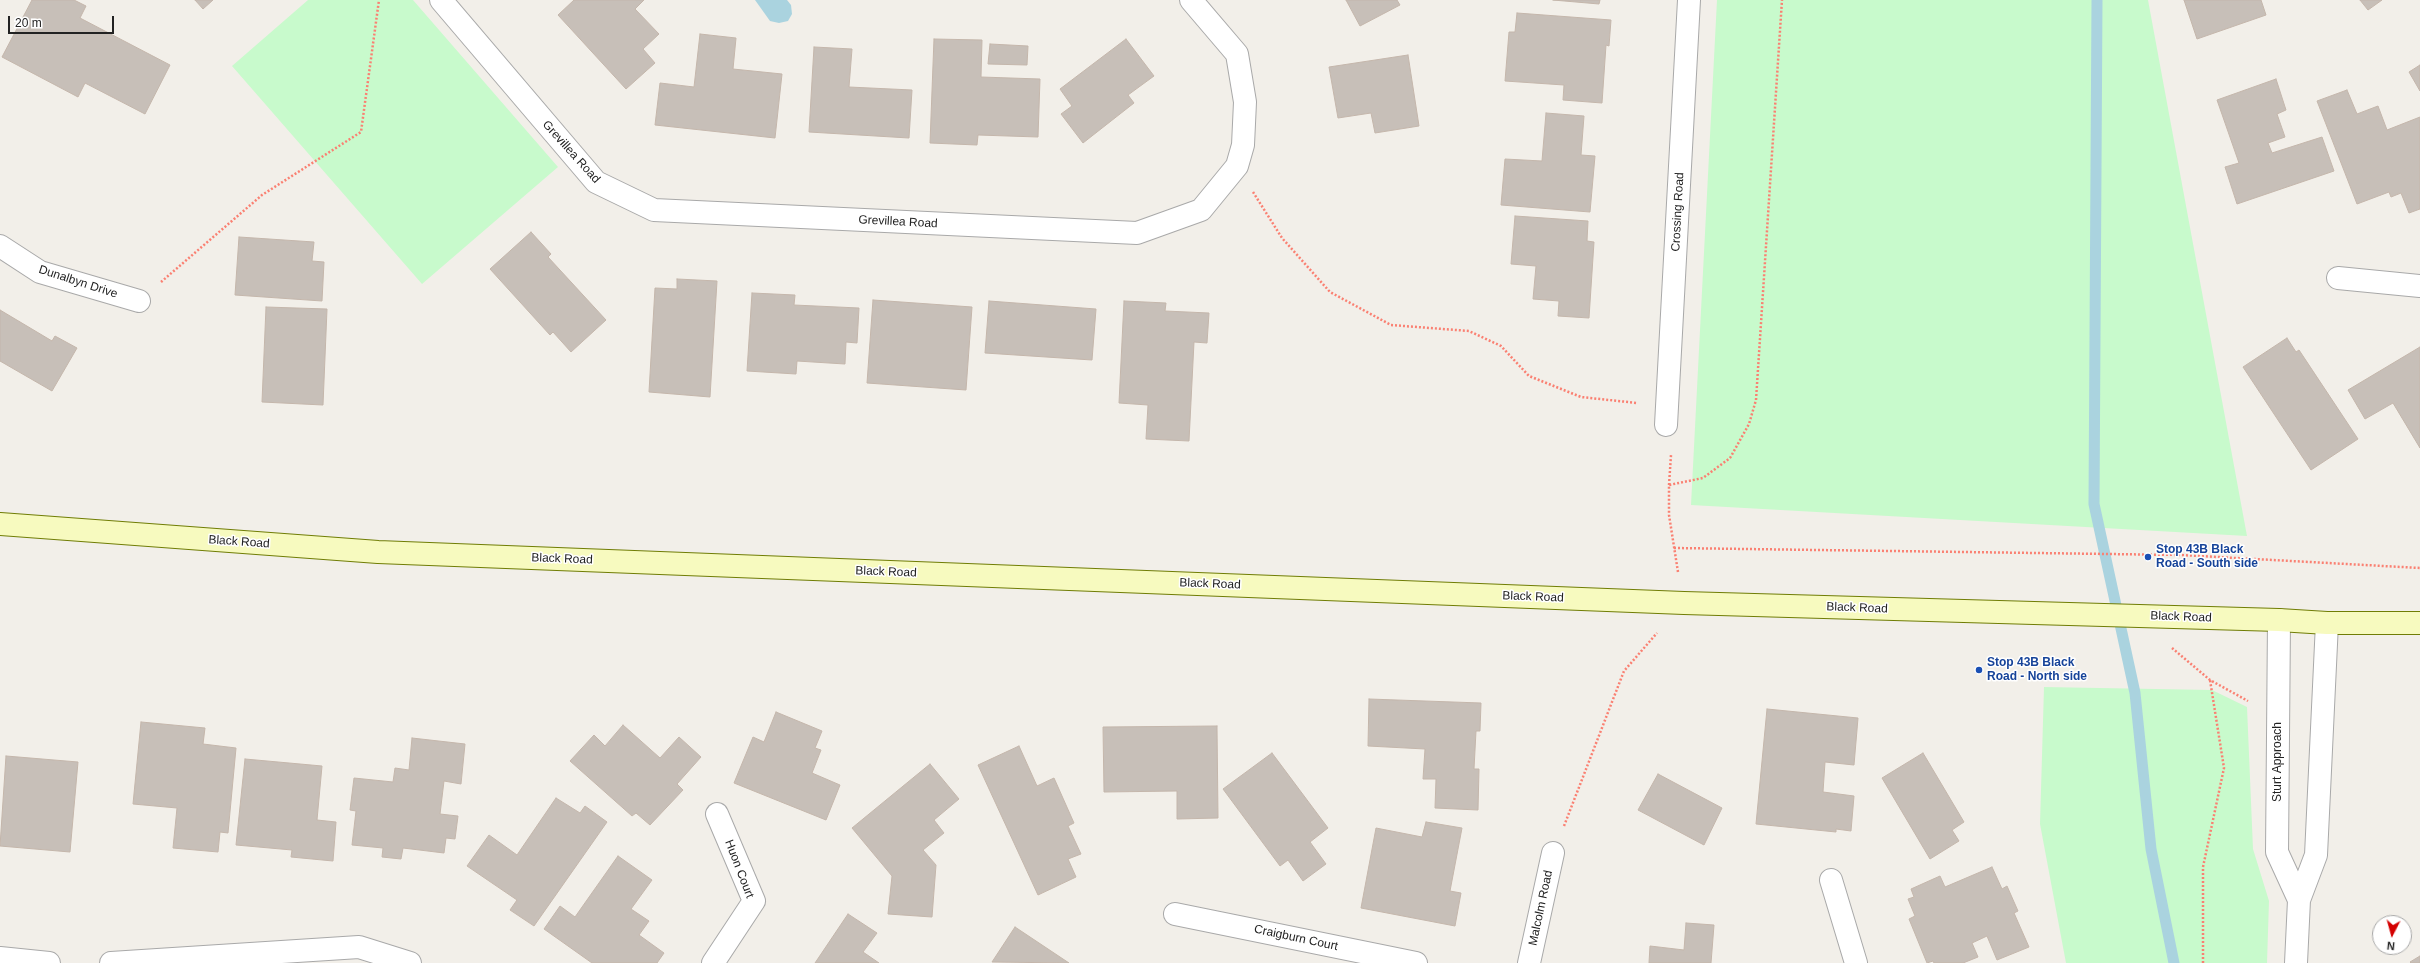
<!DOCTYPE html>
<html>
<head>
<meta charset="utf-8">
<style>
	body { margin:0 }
	#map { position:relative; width:2420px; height:963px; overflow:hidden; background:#f2efe9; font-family:Helvetica,sans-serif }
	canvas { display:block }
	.north { position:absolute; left:2372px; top:915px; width:40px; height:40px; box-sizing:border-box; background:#fff; border:1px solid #a7a7a7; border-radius:50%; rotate:186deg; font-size:11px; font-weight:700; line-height:16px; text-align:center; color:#222 }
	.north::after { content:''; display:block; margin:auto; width:14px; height:18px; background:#d40000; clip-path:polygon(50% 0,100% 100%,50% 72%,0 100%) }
	.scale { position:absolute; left:8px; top:16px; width:106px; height:18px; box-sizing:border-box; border:2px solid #222; border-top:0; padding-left:5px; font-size:12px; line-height:14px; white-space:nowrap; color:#222; -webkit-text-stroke:3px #fff; paint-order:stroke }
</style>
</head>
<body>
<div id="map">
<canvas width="2420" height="963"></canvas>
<div class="north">N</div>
<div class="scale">20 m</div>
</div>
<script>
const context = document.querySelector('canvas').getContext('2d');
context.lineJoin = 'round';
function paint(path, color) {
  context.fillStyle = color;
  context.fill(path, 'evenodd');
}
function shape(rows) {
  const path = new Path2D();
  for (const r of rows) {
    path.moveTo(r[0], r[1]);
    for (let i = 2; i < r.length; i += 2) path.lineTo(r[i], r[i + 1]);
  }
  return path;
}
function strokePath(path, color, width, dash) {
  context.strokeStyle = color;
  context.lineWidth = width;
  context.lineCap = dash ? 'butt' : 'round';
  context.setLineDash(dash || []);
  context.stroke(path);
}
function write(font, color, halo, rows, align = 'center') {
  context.font = font + ' Helvetica,sans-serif';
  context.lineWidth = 3;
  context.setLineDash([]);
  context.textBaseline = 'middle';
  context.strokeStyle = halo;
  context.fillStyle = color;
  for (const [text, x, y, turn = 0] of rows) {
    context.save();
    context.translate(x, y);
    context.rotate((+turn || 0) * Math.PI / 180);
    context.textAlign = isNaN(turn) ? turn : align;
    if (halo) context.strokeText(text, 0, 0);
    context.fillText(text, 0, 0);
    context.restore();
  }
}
const park = shape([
	[308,0,413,0,558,167,422,284,232,66],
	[1717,0,2148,0,2247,536,1691,505],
	[2044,687,2212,690,2247,707,2253,849,2269,901,2267,963,2066,963,2040,824]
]);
const water = shape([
	[755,0,787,0,791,5,792,14,788,21,779,23,770,21]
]);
const stream = shape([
	[2097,0,2094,504,2135,693,2151,849,2174,963]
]);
const building = shape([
	[32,0,74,0,86,6,80,18,170,65,145,114,85,83,78,97,2,57,32,0],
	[195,0,213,0,203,9,195,0],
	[574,0,644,0,635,9,659,34,643,49,655,63,626,89,558,15,574,0],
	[1346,0,1397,0,1400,5,1360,26,1346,0],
	[1553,0,1600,0,1599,4,1553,0],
	[2184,0,2261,0,2266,15,2197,39,2184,0],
	[2360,0,2382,0,2368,10,2360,0],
	[1517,13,1611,20,1609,46,1606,45,1602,103,1563,100,1564,85,1505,81,1509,32,1515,32,1517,13],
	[700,34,736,38,733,69,782,74,775,138,655,125,660,83,694,87,700,34],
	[934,39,982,40,981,77,1040,79,1038,137,978,135,977,145,930,143,934,39],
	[1126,39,1154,76,1128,95,1134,103,1083,143,1061,114,1072,106,1060,89,1126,39],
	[990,44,1028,46,1027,65,988,64,990,44],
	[814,47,852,49,849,87,912,90,909,138,809,132,814,47],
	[1408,55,1419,126,1375,133,1371,113,1338,118,1329,67,1408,55],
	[2420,65,2420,91,2409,72,2420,65],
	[2276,79,2286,110,2277,114,2285,137,2268,143,2272,153,2322,137,2334,171,2237,204,2225,167,2239,163,2217,100,2276,79],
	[2347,90,2357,114,2378,106,2387,130,2420,117,2420,209,2409,213,2401,193,2391,197,2389,192,2357,204,2317,101,2347,90],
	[1546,113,1584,116,1581,155,1595,156,1590,212,1501,205,1505,159,1542,161,1546,113],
	[1515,216,1588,221,1587,241,1594,242,1589,318,1558,316,1559,301,1533,299,1536,266,1511,264,1515,216],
	[531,232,551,254,548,257,606,320,571,352,553,332,550,335,490,269,531,232],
	[239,237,314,242,312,261,324,262,322,301,235,295,239,237],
	[677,279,717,281,710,397,649,392,655,288,677,289,677,279],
	[752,293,795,295,794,305,859,308,857,343,846,342,845,364,797,361,796,374,747,371,752,293],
	[873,300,972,307,966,390,867,383,873,300],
	[989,301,1096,309,1092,360,985,353,989,301],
	[1124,301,1166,303,1165,311,1209,313,1207,343,1194,342,1189,441,1146,439,1148,405,1119,403,1124,301],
	[266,307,327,309,323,405,262,402,266,307],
	[0,310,52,341,55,336,77,348,52,391,0,361,0,310],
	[2287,338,2296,352,2299,350,2358,439,2311,470,2243,367,2287,338],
	[2420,347,2420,448,2393,403,2365,419,2348,390,2420,347],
	[1369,699,1481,703,1480,731,1476,731,1474,769,1479,769,1478,810,1435,808,1436,779,1423,779,1425,749,1368,746,1369,699],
	[1767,709,1858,718,1854,765,1825,762,1823,792,1854,796,1851,831,1836,829,1836,832,1756,824,1767,709],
	[776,712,822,731,815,748,821,750,812,773,840,785,826,820,734,783,753,737,764,742,776,712],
	[141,722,205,728,203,744,236,748,228,833,220,832,218,852,173,848,177,808,133,804,141,722],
	[623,725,660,758,679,737,701,757,677,784,683,790,650,825,636,813,632,816,570,761,594,735,605,746,623,725],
	[1217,726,1218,818,1177,819,1177,791,1104,792,1103,727,1217,726],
	[412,738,465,744,461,784,444,781,440,814,458,816,455,839,446,838,444,853,403,848,401,859,382,857,383,848,352,845,356,811,350,810,354,778,393,782,395,768,409,770,412,738],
	[1019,746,1037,786,1054,778,1074,823,1068,826,1081,854,1068,859,1076,877,1038,895,978,765,1019,746],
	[1272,753,1328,828,1310,842,1326,864,1303,881,1288,860,1280,866,1223,789,1272,753],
	[1923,753,1964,822,1952,830,1959,841,1930,859,1882,778,1923,753],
	[6,756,78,762,70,852,0,846,6,756],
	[245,759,322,766,317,820,336,822,333,861,291,857,292,850,236,845,245,759],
	[930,764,959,799,934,820,944,833,923,850,936,865,932,917,888,914,892,876,852,828,930,764],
	[1658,774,1722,808,1704,845,1638,810,1658,774],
	[556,798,580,813,585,806,607,822,534,926,510,910,517,900,467,866,489,835,517,855,556,798],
	[1426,822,1462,828,1450,891,1461,893,1455,926,1361,908,1376,828,1422,837,1426,822],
	[618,856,652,880,631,909,649,921,639,935,664,953,657,963,592,963,544,929,560,906,575,917,618,856],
	[1992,867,2002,889,2007,886,2018,911,2014,913,2029,947,1997,960,1987,936,1972,943,1978,957,1963,963,1934,963,1933,961,1927,963,1909,919,1915,916,1908,899,1914,897,1911,889,1940,876,1945,887,1992,867],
	[848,914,877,933,863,952,879,963,815,963,848,914],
	[1686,923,1714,925,1711,963,1649,963,1650,946,1684,950,1686,923],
	[1015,927,1069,963,992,962,1015,927],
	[2420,956,2420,963,2411,963,2410,962,2420,956]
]);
const path = shape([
	[1253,192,1282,238,1330,292,1391,325,1469,331,1501,346,1529,376,1581,397,1637,403],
	[161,282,262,195,361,132,379,0],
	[1669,485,1671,455],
	[1674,548,2181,555,2420,568],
	[1678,572,1669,515,1669,485,1703,478,1730,458,1749,424,1756,400,1782,0],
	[2172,648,2210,680,2248,701],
	[1564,826,1624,671,1657,633],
	[2203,963,2203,867,2224,768,2210,680]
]);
const street = shape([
	[441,0,596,182,654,210,1137,233,1201,210,1237,166,1243,145,1245,102,1237,54,1191,0],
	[0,246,40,272,139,301],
	[2338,278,2420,286],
	[1666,425,1689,0],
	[2279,620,2277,852,2299,900],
	[1831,880,1856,963],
	[1175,914,1416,963],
	[0,958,49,963],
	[111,963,359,947,410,963],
	[713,963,754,901,717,814],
	[1529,963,1553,853],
	[2296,963,2299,900,2316,855,2327,623]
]);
const secondary = shape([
	[0,524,378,552,1684,603,2279,620,2327,623,2420,623]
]);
const markers = [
	[2148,557,4,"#1a4fb4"],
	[1979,670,4,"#1a4fb4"]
];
const streetNames = [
	["Grevillea Road",571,152,48],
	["Crossing Road",1678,212,-87],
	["Grevillea Road",898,222,3],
	["Dunalbyn Drive",78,282,18],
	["Black Road",239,542,4],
	["Black Road",562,559,2],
	["Black Road",886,572,2],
	["Black Road",1210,584,2],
	["Black Road",1533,597,2],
	["Black Road",1857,608,2],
	["Black Road",2181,617,2],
	["Sturt Approach",2278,762,-90],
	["Huon Court",739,869,69],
	["Malcolm Road",1541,908,-78],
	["Craigburn Court",1296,938,12]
];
const transitNames = [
	["Stop 43B Black",2156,550],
	["Road - South side",2156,564],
	["Stop 43B Black",1987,663],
	["Road - North side",1987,677]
];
paint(park, '#c8facc');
paint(water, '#aad3df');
strokePath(stream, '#aad3df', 11);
paint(building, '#c7bfb8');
strokePath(building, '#c4b6ab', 1);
strokePath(street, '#a9a9a9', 24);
strokePath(secondary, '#707d05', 24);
strokePath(path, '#fa8072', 2.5, [2, 2]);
strokePath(street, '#fff', 22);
strokePath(secondary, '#f7fabf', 22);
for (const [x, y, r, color] of markers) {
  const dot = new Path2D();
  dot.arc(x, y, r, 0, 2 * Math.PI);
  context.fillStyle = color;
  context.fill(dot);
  strokePath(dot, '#fff', 1.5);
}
write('12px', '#222', '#fff', streetNames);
write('bold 12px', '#164399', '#fff', transitNames, 'left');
</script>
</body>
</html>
